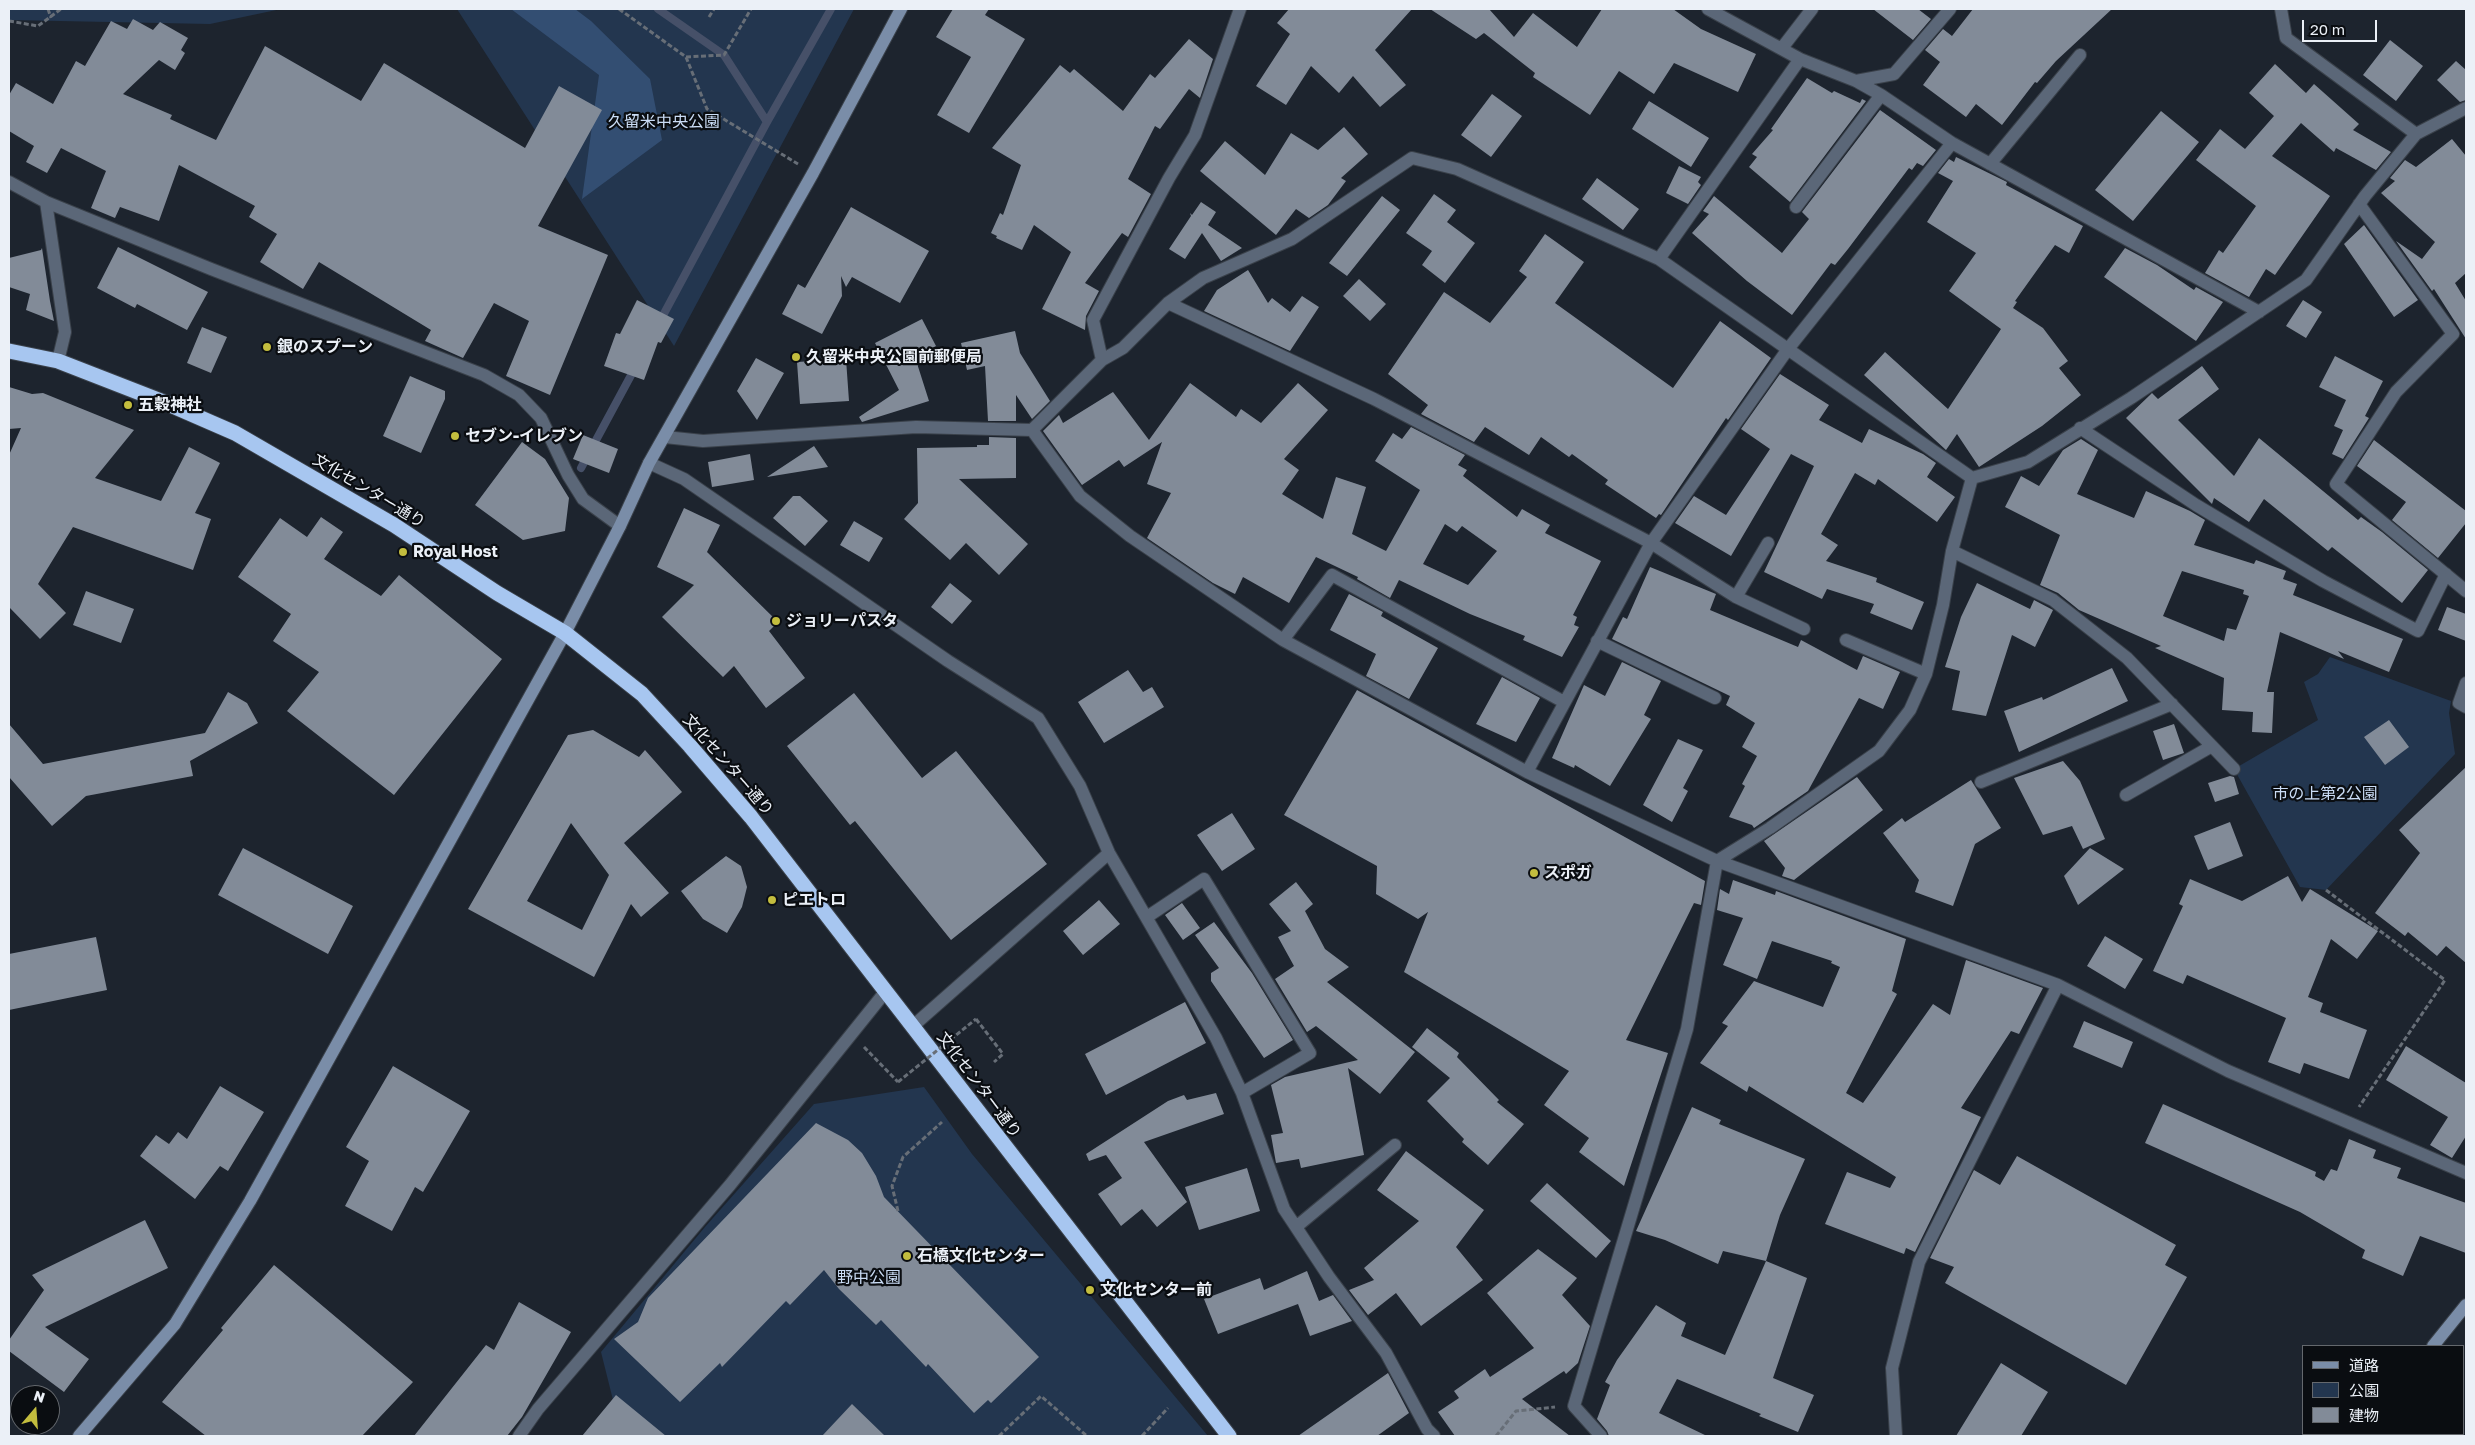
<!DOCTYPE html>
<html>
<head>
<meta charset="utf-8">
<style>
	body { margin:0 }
	#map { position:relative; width:2475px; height:1445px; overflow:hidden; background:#1d242e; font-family:"Golos Text","Noto Sans JP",sans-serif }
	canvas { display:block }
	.frame { position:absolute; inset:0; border:10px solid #ebf0f7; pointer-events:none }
	.legend { position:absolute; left:2302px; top:1345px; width:162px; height:90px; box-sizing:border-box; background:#0a0d11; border:1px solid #64686d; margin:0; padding:6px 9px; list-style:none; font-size:15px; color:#ebf0f7 }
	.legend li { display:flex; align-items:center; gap:10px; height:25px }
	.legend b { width:25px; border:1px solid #64686d }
	.north { position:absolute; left:10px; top:1385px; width:50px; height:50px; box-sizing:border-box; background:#0a0d11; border:1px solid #64686d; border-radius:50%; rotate:18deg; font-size:14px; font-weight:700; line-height:20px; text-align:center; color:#ebf0f7 }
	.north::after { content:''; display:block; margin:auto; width:18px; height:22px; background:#c3bd3e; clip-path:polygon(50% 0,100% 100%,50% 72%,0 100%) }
	.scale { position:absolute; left:2302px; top:20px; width:75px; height:22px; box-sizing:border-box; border:2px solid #ebf0f7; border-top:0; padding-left:6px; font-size:15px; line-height:18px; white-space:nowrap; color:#ebf0f7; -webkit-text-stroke:4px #0a0d11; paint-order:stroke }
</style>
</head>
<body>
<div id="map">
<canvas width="2475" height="1445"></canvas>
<div class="frame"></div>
<ul class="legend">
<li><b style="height:6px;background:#7a8da8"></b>道路</li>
<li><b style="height:14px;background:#23364f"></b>公園</li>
<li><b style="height:14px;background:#828b98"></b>建物</li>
</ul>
<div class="north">N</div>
<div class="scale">20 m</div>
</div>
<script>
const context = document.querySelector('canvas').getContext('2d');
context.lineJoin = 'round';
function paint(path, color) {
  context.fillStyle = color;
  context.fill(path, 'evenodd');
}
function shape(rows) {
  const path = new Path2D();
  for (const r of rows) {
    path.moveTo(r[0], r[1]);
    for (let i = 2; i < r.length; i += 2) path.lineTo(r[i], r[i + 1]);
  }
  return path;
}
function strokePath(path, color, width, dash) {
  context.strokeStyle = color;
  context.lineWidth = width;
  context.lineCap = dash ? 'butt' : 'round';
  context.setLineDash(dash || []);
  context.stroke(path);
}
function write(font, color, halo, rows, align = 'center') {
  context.font = font + ' "Golos Text","Noto Sans JP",sans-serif';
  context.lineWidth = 4.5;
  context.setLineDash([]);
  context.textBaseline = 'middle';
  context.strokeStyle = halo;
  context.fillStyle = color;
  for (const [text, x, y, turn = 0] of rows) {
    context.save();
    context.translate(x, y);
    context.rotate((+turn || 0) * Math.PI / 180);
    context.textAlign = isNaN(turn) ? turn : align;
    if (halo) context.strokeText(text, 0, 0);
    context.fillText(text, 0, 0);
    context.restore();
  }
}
const green = shape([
	[9,9,281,9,210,24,9,20],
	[457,9,854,9,674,346],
	[2330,657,2451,701,2449,713,2455,754,2326,890,2300,887,2234,769,2318,720,2304,682,2318,674],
	[924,1087,972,1154,1208,1436,622,1436,601,1352,705,1227,814,1104]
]);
const forest = shape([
	[511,9,575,9,591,21,650,79,662,140,582,199,599,75]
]);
const stream = shape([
	[658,9,724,55,767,122],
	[660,321,767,122,831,9],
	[581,468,636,366]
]);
const building = shape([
	[953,9,989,9,985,15,1025,39,969,133,937,115,971,57,936,37],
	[1289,9,1412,9,1375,50,1406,85,1380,107,1353,76,1339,93,1311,66,1286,105,1256,86,1290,34,1277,23],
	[1430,9,1489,9,1514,37,1533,13,1577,47,1602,9,1673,9,1701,29,1756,54,1738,92,1674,63,1654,94,1619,71,1590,115,1533,77,1535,73,1484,33,1476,39],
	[1873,9,1918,9,1931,19,1913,40],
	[1973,9,2112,9,2056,61,2037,83,2035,82,2002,125,1976,104,1966,117,1923,85,1940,62,1925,50,1943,29,1952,36],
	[133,19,153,30,160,22,188,38,181,50,185,53,175,70,159,60,123,94,172,115,170,119,216,140,265,46,361,101,384,63,525,148,559,86,602,110,538,226,608,255,550,395,506,376,529,321,494,303,463,358,425,341,431,330,319,262,303,289,260,262,277,234,249,217,255,206,179,165,159,221,120,207,115,218,91,208,106,171,61,148,47,173,26,162,34,146,9,131,9,95,16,83,53,104,76,61,85,66,111,21,127,29],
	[1189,39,1213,59,1200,98,1189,89,1160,129,1155,126,1128,179,1151,194,1128,237,1122,233,1085,283,1099,291,1086,316,1085,330,1042,309,1071,252,1034,225,1022,250,996,238,997,236,991,233,1000,213,1003,215,1021,165,992,148,1060,65,1070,73,1074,69,1123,111,1150,74,1155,78],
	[2390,40,2423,66,2396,101,2363,75],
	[2456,61,2466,70,2466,100,2460,102,2437,80],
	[2275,64,2306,93,2314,84,2359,124,2353,130,2391,152,2376,170,2336,148,2334,152,2301,123,2272,156,2330,196,2275,275,2266,269,2249,297,2205,273,2219,250,2223,253,2256,206,2196,160,2220,129,2245,149,2274,116,2249,93],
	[1807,78,1832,93,1834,91,1860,103,1862,99,1866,101,1790,202,1749,167,1757,157,1752,154,1773,130,1771,129],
	[1492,94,1522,116,1491,157,1461,135],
	[1649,101,1709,138,1691,167,1632,129],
	[1880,110,1936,150,1923,166,1917,163,1912,170,1909,168,1848,249,1835,265,1831,263,1792,315,1747,281,1692,233,1709,214,1703,211,1714,196,1782,253,1809,219,1802,212],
	[2161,111,2199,142,2133,221,2095,190],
	[1344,127,1368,154,1341,178,1346,181,1328,205,1309,218,1296,209,1276,235,1200,171,1225,141,1265,175,1291,133,1318,150],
	[2452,139,2466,156,2466,273,2455,283,2466,301,2466,339,2434,289,2432,291,2396,241,2422,259,2435,242,2381,193,2395,181,2390,178,2405,160,2416,167],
	[1956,157,2007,182,2006,185,2083,226,2069,253,2055,245,2015,301,2017,302,2013,308,2043,328,2068,361,2059,368,2081,395,2042,426,1979,467,1957,434,1946,450,1864,375,1885,352,1948,409,2001,329,1949,291,1976,253,1927,222,1953,181,1938,173,1949,159,1954,162],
	[1679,166,1701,177,1698,182,1701,185,1688,204,1666,193],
	[1597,178,1639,209,1623,230,1582,199],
	[1434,194,1456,210,1447,222,1475,243,1445,283,1422,265,1432,251,1406,233],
	[1382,196,1400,210,1347,276,1329,263],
	[1201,202,1216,212,1208,225,1242,248,1221,261,1202,233,1185,259,1169,249,1191,216,1190,213,1192,215],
	[851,207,929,251,900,303,852,277,846,287,841,276,842,296,822,334,782,314,798,284,805,288],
	[2364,225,2418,300,2394,317,2344,244],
	[1545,234,1584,262,1555,303,1673,388,1720,321,1771,358,1728,420,1726,418,1661,515,1659,514,1656,518,1605,484,1608,480,1572,454,1569,457,1541,437,1529,455,1485,427,1474,442,1421,414,1428,405,1388,374,1444,292,1490,323,1527,277,1519,271],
	[118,247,208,292,187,330,137,304,135,308,97,288],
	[42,248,50,301,54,321,26,310,30,294,9,287,9,258,41,250],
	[2125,248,2157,265,2194,290,2196,287,2223,302,2196,341,2104,277],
	[1248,270,1268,303,1272,298,1290,312,1302,296,1319,307,1290,351,1204,311,1217,290],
	[1359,279,1386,304,1370,321,1343,296],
	[637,300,674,319,661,343,658,342,644,380,604,366,616,333,620,334],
	[2303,300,2322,312,2306,338,2286,326],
	[922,319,936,346,915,357,929,401,862,422,859,417,899,390,875,343],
	[202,327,227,337,211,373,187,363],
	[1015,331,1020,353,1050,401,1032,419,1016,395,1016,421,988,421,985,366,967,370,961,343],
	[2335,356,2383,381,2365,416,2369,418,2343,459,2332,454,2343,430,2334,426,2346,400,2319,387],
	[756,358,784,373,757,420,737,391],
	[846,359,849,401,800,404,797,362],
	[2202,366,2219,389,2178,420,2234,476,2259,438,2358,520,2361,517,2382,532,2428,570,2402,603,2332,547,2328,551,2264,499,2249,522,2214,498,2212,504,2126,418,2150,395,2152,393,2158,399],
	[1780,374,1829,405,1819,420,1862,443,1869,429,1923,454,1936,463,1927,477,1955,497,1937,522,1878,479,1875,485,1855,473,1821,534,1838,545,1826,561,1877,578,1876,582,1924,602,1912,630,1870,613,1874,604,1827,589,1822,599,1764,572,1814,466,1791,454,1731,556,1675,523,1694,496,1726,515,1770,449,1741,429],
	[410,376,445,391,445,399,421,453,383,436],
	[1190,383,1236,417,1241,409,1261,423,1298,383,1328,410,1284,459,1299,470,1282,494,1323,519,1336,477,1366,487,1352,534,1386,551,1420,490,1375,461,1393,433,1402,439,1411,427,1465,455,1458,465,1467,470,1463,476,1517,517,1522,509,1550,525,1545,533,1601,561,1573,615,1577,617,1574,625,1579,627,1562,657,1523,640,1525,636,1470,614,1399,580,1390,598,1357,579,1358,577,1316,557,1289,603,1243,577,1235,594,1213,583,1147,538,1171,493,1147,484,1162,442,1124,467,1119,460,1082,485,1043,431,1059,415,1063,423,1113,392,1149,440],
	[1445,524,1457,532,1462,526,1497,551,1468,585,1423,564],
	[9,387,32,394,43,393,134,430,95,478,161,501,189,447,220,463,195,513,211,519,193,570,73,527,38,584,66,613,40,639,9,607,9,455,21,428,9,429],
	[583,435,618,449,609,473,573,459],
	[989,437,1016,438,1016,478,959,479,1028,544,999,575,966,543,950,560,904,519,918,503,917,448,977,447,977,445,989,445],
	[2081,439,2098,450,2077,494,2134,518,2146,491,2190,511,2205,520,2194,545,2254,564,2256,560,2286,571,2283,579,2297,584,2293,595,2403,639,2389,672,2338,651,2344,659,2280,632,2267,692,2274,692,2272,733,2252,732,2253,712,2222,710,2224,678,2155,648,2161,646,2079,610,2058,593,2040,585,2060,535,2005,507,2021,476,2039,486,2063,450],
	[2182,571,2244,590,2243,594,2249,596,2236,630,2227,628,2224,641,2163,616],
	[2374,440,2466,511,2466,523,2438,558,2392,520,2406,502,2357,466],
	[522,442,545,459,569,498,565,531,523,540,475,505],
	[814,446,828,467,767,477],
	[750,454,754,480,712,487,708,462],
	[793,496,800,496,828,521,805,546,773,518],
	[684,508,720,525,707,552,778,622,769,631,805,678,766,708,734,666,723,677,662,617,694,585,657,567],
	[321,517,343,532,324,559,381,596,399,575,502,659,394,795,287,711,319,672,273,641,291,614,238,577,280,518,307,537],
	[854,521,883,538,869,562,840,545],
	[1650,567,1716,594,1710,610,1798,647,1801,640,1857,670,1863,656,1900,672,1883,709,1859,698,1808,791,1754,828,1752,825,1729,817,1745,786,1742,784,1757,756,1742,747,1755,723,1726,705,1730,696,1612,639,1623,617,1627,619],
	[950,583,972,601,952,624,931,607],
	[1977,583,2030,609,2034,600,2053,610,2035,647,2012,635,1986,716,1952,710,1960,671,1945,667,1961,617],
	[86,591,134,609,121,643,73,625],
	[1349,594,1383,612,1381,616,1438,648,1409,699,1366,676,1376,654,1330,630],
	[2447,607,2466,614,2466,641,2438,630],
	[1622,662,1661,681,1644,715,1651,719,1610,786,1575,765,1574,768,1552,758,1584,685,1605,696],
	[2112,668,2128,701,2019,752,2004,711,2042,697,2043,700],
	[1128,670,1143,692,1152,687,1164,707,1104,743,1078,702],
	[1502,677,1540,698,1516,742,1476,724],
	[1357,690,1705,881,1701,905,1694,903,1626,1040,1668,1053,1624,1186,1579,1152,1589,1138,1544,1105,1569,1071,1404,972,1428,912,1418,919,1376,894,1377,866,1284,815],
	[228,692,247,703,258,723,190,761,193,776,86,796,52,826,9,777,9,724,43,764,205,733],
	[854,693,922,778,956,751,1047,864,951,940,855,821,850,825,787,746],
	[2389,720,2409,747,2385,765,2364,737],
	[2174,724,2184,753,2163,760,2153,731],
	[593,730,639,757,645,750,682,792,624,843,669,893,641,917,631,904,594,977,468,909,568,735],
	[571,823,609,875,582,930,527,901],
	[1678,739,1703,750,1683,788,1688,791,1672,822,1643,805],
	[2063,761,2080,781,2105,839,2083,849,2072,826,2043,835,2014,778],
	[2466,767,2466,963,2446,946,2437,956,2408,932,2405,936,2375,913,2420,853,2399,830],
	[2230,776,2234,777,2239,794,2215,802,2208,783],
	[1857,777,1883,810,1794,880,1782,876,1785,868,1764,841],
	[1971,780,2001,828,1975,844,1953,906,1915,892,1919,880,1883,833,1902,818,1905,822],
	[1232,813,1255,849,1222,871,1197,835],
	[2230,822,2243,856,2208,870,2194,836],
	[243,848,353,906,328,954,218,895],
	[2090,848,2124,869,2078,905,2064,876],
	[726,856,741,866,747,887,742,907,727,933,703,919,681,891],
	[2288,876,2302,902,2310,889,2378,931,2357,959,2331,939,2308,997,2323,1003,2320,1012,2367,1030,2349,1079,2304,1063,2300,1074,2268,1062,2286,1018,2187,975,2183,984,2153,971,2183,906,2179,904,2190,879,2242,901],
	[1733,880,1775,895,1776,891,1906,939,1892,991,1897,994,1846,1093,1863,1103,1933,1004,1950,1015,1966,960,2043,988,2019,1034,2011,1031,1961,1108,1981,1117,1915,1252,1906,1248,1904,1254,1825,1224,1847,1172,1890,1188,1896,1177,1749,1086,1747,1092,1700,1063,1728,1026,1722,1023,1754,981,1823,1007,1840,967,1831,963,1832,961,1772,941,1757,979,1723,965,1743,918,1717,910,1720,889,1729,894],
	[1296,882,1313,904,1305,911,1325,949,1349,967,1327,982,1415,1052,1380,1094,1348,1068,1364,1155,1301,1168,1299,1159,1276,1163,1271,1135,1283,1133,1271,1085,1285,1077,1358,1060,1316,1026,1307,1032,1275,979,1294,966,1278,937,1291,931,1269,904],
	[1099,900,1120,924,1083,955,1063,931],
	[1182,903,1200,928,1183,940,1165,915],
	[1214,922,1252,973,1293,1040,1264,1058,1211,981,1211,973,1219,968,1195,935],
	[2105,936,2143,959,2125,989,2087,966],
	[96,937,107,990,9,1010,9,954],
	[1185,1002,1206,1043,1106,1095,1085,1054],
	[2084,1021,2133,1042,2122,1068,2073,1047],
	[1427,1028,1459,1053,1457,1057,1499,1100,1497,1102,1524,1124,1488,1165,1462,1142,1464,1139,1427,1101,1450,1078,1412,1047],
	[2406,1046,2466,1083,2466,1136,2452,1158,2430,1145,2448,1117,2386,1080],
	[393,1066,470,1111,423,1192,415,1187,392,1231,345,1206,369,1161,346,1147],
	[220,1086,264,1112,228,1171,220,1166,195,1199,140,1156,156,1135,169,1144,178,1132,187,1139],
	[1216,1093,1224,1114,1144,1142,1187,1202,1157,1227,1142,1209,1121,1226,1098,1194,1122,1178,1106,1155,1089,1161,1086,1154,1168,1101,1184,1095,1187,1100],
	[2163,1104,2316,1172,2315,1176,2324,1181,2331,1169,2337,1171,2349,1139,2376,1150,2373,1158,2401,1168,2397,1178,2466,1203,2466,1253,2420,1236,2403,1276,2362,1258,2365,1250,2300,1212,2145,1143],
	[1692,1107,1721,1120,1719,1124,1805,1159,1780,1215,1766,1261,1723,1251,1718,1264,1665,1240,1636,1231],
	[816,1123,848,1140,862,1153,876,1176,884,1197,1039,1357,991,1403,988,1400,974,1413,928,1364,926,1367,881,1320,876,1325,839,1289,824,1270,790,1305,786,1301,722,1367,720,1363,680,1402,614,1339,638,1322,648,1298],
	[1406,1151,1484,1210,1456,1247,1483,1280,1421,1326,1396,1293,1368,1315,1349,1290,1374,1280,1364,1268,1419,1221,1377,1190],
	[2017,1156,2176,1245,2165,1265,2187,1277,2126,1385,1945,1283,1954,1267,1930,1258,1974,1170,2000,1185],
	[1247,1168,1260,1211,1199,1230,1185,1187],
	[1547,1183,1611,1241,1596,1258,1530,1201],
	[145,1220,168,1268,45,1327,89,1359,64,1392,9,1351,9,1340,44,1290,32,1275],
	[1538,1249,1577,1278,1562,1295,1590,1326,1578,1363,1566,1374,1564,1371,1522,1399,1570,1436,1455,1436,1438,1412,1459,1398,1454,1391,1485,1369,1490,1377,1534,1348,1487,1293],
	[1766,1261,1807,1278,1773,1378,1814,1395,1798,1432,1759,1416,1761,1414,1677,1379,1659,1413,1707,1436,1609,1436,1607,1431,1597,1419,1610,1385,1605,1382,1617,1360,1656,1305,1686,1323,1681,1336,1725,1355],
	[274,1265,413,1382,362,1436,206,1436,162,1402,223,1330,221,1328],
	[1307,1271,1319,1301,1333,1295,1352,1321,1310,1336,1298,1304,1218,1334,1204,1299,1260,1278,1264,1290],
	[519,1302,571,1332,522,1417,507,1436,414,1436,486,1345,494,1350],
	[2001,1363,2048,1392,2021,1436,1956,1436],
	[1388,1373,1409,1413,1377,1436,1298,1436],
	[616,1395,666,1436,582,1436],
	[852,1404,885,1436,822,1436]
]);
const path = shape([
	[48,9,51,18],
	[619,9,686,57,707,109,798,164],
	[709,17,714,9],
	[9,21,38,26,61,9],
	[686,57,724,55,751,9],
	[2326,890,2445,980,2359,1107],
	[976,1019,1003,1054,994,1062],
	[864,1047,898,1082],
	[898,1211,892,1186,903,1157,942,1122],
	[999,1436,1041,1396,1087,1436],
	[1142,1436,1168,1408],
	[1496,1436,1516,1411,1555,1407]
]);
const lane = shape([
	[2432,1434,2432,1436]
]);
const street = shape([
	[1708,9,1800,59,1856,81,1881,95,1952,143,2259,312],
	[2281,9,2286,38,2416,134],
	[1782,48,1812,9],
	[1856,81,1894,74,1950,9],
	[1990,164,2080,55],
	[9,182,46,202,211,269,484,375,519,395,541,418,568,475,583,499,620,526],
	[46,202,65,332,58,361],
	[2359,204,2453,334,2396,392,2336,484,2466,591],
	[1796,207,1881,95],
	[1659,259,1800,59],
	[1168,303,1374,399,1651,543,1736,597,1804,629],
	[1102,360,1093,320,1169,178,1195,135,1240,9],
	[2080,428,2196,505,2323,581,2418,631,2446,574],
	[1032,430,1080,496,1130,536,1283,640,1527,772,1717,861,2058,985,2228,1071,2466,1173],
	[665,437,703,441,916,427,1032,430,1102,360,1123,348,1168,303,1203,278,1292,239,1412,158,1457,169,1659,259,1972,478],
	[649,463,684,479,948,661,1038,718,1080,786,1109,853,1216,1038,1242,1093,1284,1209,1329,1277,1386,1353,1427,1429,1434,1436],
	[1972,478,2028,462,2131,398,2306,280,2365,196,2416,134,2466,108],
	[1952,551,2053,600,2127,658,2234,769],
	[1736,597,1768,543],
	[1283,640,1332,575,1564,702],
	[1846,640,1926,674],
	[1597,641,1715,698],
	[2466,683,2459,703,2466,707],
	[1527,772,1651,543,1788,349,1952,143],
	[1981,782,2172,704],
	[2126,795,2212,746],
	[1147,917,1204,879,1310,1053,1242,1093],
	[913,1026,1109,853],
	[1296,1227,1395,1145],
	[519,1436,538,1409,730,1185,886,991],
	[1601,1436,1574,1406,1687,1029,1717,861,1770,828,1879,751,1910,710,1926,674,1943,605,1952,551,1972,478],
	[1896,1436,1892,1368,1919,1262,2058,985]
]);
const secondary = shape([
	[2433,1346,2466,1305],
	[79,1436,175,1324,250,1201,565,633,620,526,649,463,813,173,901,9],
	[2373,1436,2375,1434]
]);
const highway = shape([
	[9,351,58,361,166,403,235,433,394,525,497,593,565,633,642,694,690,746,751,817,1229,1436]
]);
const pathBridge = shape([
	[898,1082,976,1019]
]);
const markers = [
	[267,347,5,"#c3bd3e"],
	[796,357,5,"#c3bd3e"],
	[128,405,5,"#c3bd3e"],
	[455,436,5,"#c3bd3e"],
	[403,552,5,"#c3bd3e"],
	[776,621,5,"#c3bd3e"],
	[1534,873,5,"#c3bd3e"],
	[772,900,5,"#c3bd3e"],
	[907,1256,5,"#c3bd3e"],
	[1090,1290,5,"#c3bd3e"]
];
const parkNames = [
	["久留米中央公園",664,122],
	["市の上第2公園",2325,794],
	["野中公園",869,1278]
];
const poiNames = [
	["銀のスプーン",277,347],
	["久留米中央公園前郵便局",806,357],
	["五穀神社",138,405],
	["セブン-イレブン",465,436],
	["Royal Host",413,552],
	["ジョリーパスタ",786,621],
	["スポガ",1544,873],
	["ピエトロ",782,900],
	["石橋文化センター",917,1256],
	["文化センター前",1100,1290]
];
const streetNames = [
	["文化センター通り",369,491,31],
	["文化センター通り",728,765,49],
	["文化センター通り",979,1085,53]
];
paint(green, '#23364f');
paint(forest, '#334e72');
strokePath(stream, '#465068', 8);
paint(building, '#828b98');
strokePath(lane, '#3a414a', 14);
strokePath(street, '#3a414a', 14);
strokePath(secondary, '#3a414a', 14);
strokePath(highway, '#3a414a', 17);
strokePath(path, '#676e77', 3, [5, 2.5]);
strokePath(lane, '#5b6778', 12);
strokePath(street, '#5b6778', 12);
strokePath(secondary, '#7a8da8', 12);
strokePath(highway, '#a7c6f0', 15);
strokePath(pathBridge, '#676e77', 3, [5, 2.5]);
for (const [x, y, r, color] of markers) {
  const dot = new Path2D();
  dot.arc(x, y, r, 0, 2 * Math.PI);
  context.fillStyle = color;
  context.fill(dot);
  strokePath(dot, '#0a0d11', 2);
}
write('16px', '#cadcf5', '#0a0d11', parkNames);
write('bold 16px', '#ebf0f7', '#0a0d11', poiNames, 'left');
write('16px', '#ebf0f7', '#0a0d11', streetNames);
</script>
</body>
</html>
